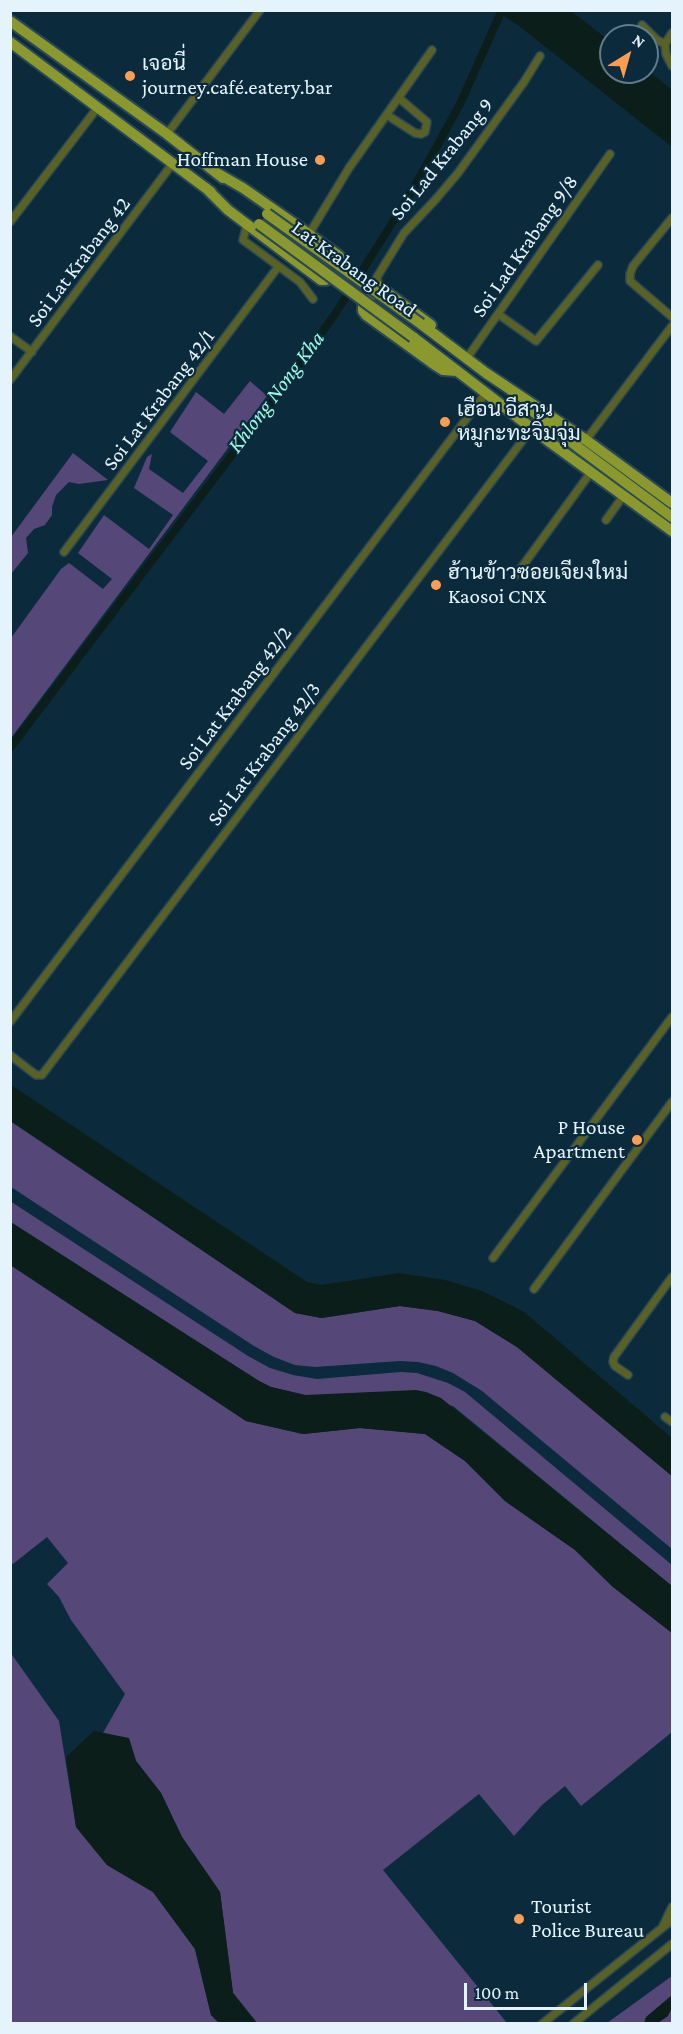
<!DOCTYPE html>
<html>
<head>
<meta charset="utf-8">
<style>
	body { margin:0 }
	#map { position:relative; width:683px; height:2034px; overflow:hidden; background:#0b2b3d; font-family:"Crimson Pro",serif }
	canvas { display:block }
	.frame { position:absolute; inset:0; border:12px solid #e5f3fd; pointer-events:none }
	.north { position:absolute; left:599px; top:24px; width:60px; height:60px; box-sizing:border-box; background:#0b2b3d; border:2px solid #627b8a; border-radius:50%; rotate:37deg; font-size:16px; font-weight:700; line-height:24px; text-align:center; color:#e5f3fd }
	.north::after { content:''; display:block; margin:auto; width:21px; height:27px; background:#fc9d52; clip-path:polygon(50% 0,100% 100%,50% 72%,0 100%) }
	.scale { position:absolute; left:464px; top:1983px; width:123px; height:27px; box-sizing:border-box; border:3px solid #e5f3fd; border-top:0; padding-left:8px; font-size:18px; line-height:21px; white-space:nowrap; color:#e5f3fd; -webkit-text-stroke:4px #0b2b3d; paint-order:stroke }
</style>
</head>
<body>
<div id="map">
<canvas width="683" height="2034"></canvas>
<div class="frame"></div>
<div class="north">N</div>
<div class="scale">100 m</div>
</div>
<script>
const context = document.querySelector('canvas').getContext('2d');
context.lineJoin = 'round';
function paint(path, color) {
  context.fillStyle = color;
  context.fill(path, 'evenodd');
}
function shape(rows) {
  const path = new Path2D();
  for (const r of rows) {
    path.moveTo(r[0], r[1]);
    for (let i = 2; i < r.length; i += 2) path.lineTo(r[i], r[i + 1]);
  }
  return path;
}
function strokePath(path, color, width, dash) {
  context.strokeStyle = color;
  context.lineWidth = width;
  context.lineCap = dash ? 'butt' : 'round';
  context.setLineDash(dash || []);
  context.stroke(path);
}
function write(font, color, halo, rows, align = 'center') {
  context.font = font + ' "Crimson Pro",Sarabun,serif';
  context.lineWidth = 4.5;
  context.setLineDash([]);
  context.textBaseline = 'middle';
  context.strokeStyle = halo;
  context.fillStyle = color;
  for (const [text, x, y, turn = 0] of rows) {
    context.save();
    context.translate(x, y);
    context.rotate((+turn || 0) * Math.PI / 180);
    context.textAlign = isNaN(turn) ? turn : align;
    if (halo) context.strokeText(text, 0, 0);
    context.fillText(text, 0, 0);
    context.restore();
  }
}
const green = shape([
	[250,381,267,396,11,738,11,638,61,569,69,563,103,589,112,579,78,553,104,515,149,549,173,515,134,488,147,457,152,454,149,469,183,493,208,461,170,432,196,392,224,414],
	[73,453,108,480,79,484,69,482,56,495,52,507,52,515,45,525,34,529,26,538,28,553,11,574,11,537],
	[10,1121,295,1313,322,1318,400,1306,438,1311,475,1321,517,1347,672,1476,672,1549,482,1391,453,1373,436,1366,418,1362,400,1361,315,1367,295,1365,274,1357,254,1346,11,1187],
	[10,1201,248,1356,270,1368,293,1375,317,1379,401,1372,417,1373,448,1383,465,1392,672,1565,672,1586,453,1406,305,1395,271,1387,259,1381,11,1222],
	[10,1265,246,1421,303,1434,360,1428,425,1434,465,1461,505,1501,575,1550,613,1587,672,1633,672,1732,581,1806,565,1786,542,1805,514,1836,479,1794,383,1870,507,2023,257,2023,233,1993,220,1892,182,1837,161,1793,136,1761,129,1739,103,1733,125,1694,71,1620,59,1597,47,1584,68,1563,47,1537,13,1564,11,1563],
	[10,1652,59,1721,76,1827,107,1865,153,1892,195,1949,211,2015,219,2023,11,2023],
	[672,1976,672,2023,607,2023]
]);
const water = shape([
	[496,11,571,11,611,42,611,72,647,72,647,70,672,90,672,147,519,26],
	[11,1085,307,1282,322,1285,399,1273,445,1280,482,1291,523,1311,672,1438,672,1476,517,1347,475,1321,438,1311,400,1306,321,1318,295,1313,11,1121],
	[10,1222,259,1381,271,1387,305,1395,416,1390,426,1392,441,1398,672,1586,672,1633,613,1587,575,1550,505,1501,465,1461,425,1434,360,1428,303,1434,246,1421,11,1265],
	[94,1731,129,1738,136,1761,161,1793,182,1837,220,1892,233,1993,257,2023,219,2023,211,2015,195,1949,153,1892,107,1865,76,1827,66,1757],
	[672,1995,672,2008,668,2016,658,2023,644,2023,646,2017]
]);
const canal = shape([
	[10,748,291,377,337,311,409,196,436,148,461,102,502,10]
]);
const minor = shape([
	[642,25,657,40,665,44],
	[665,44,666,54,672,66],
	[665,44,672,33],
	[387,115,415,133,421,134,425,132,427,122,399,98],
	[167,134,260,10],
	[672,218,633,266,630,274,630,281,672,317],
	[10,222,98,107],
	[247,224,243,240,300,282,313,299],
	[309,234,349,168,432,50],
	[378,286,377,277,404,233,436,199,458,173,524,82,540,56],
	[498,314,536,341,598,265],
	[10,336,32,352],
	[467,358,610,154],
	[10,380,173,163],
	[586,440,672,326],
	[606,520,624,495],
	[64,552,278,267],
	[516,575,591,472],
	[10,1022,486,393],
	[10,1055,36,1075,42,1075,532,428],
	[493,1258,672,1017],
	[534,1289,672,1102],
	[628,1375,615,1366,613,1362,614,1357,672,1277],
	[665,1417,672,1422],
	[663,1926,672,1907],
	[542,2024,672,1920],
	[573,2024,672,1944]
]);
const primary = shape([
	[10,21,167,134,223,178],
	[10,42,211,192],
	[206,188,228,210,321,280,326,280,340,260,339,256,299,227,243,188,217,173],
	[421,324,486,373,586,440,672,503],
	[431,325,378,286,363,306,363,311,366,315,435,365,443,370,457,371],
	[413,337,551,443,672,531],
	[529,408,579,448,672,517]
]);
const primaryBridge = shape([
	[267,214,421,324],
	[259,224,413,337]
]);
const markers = [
	[130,76,6,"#fc9d52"],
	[320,160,6,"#fc9d52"],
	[445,422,6,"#fc9d52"],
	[436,585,6,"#fc9d52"],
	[637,1140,6,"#fc9d52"],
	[519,1919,6,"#fc9d52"]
];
const poiNames = [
	["เจอนี่",142,64],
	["journey.café.eatery.bar",142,88],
	["Hoffman House",308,160,"right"],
	["เฮือน อีสาน",457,410],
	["หมูกะทะจิ้มจุ่ม",457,434],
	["ฮ้านข้าวซอยเจียงใหม่",448,573],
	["Kaosoi CNX",448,597],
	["P House",625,1128,"right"],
	["Apartment",625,1152,"right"],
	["Tourist",531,1907],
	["Police Bureau",531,1931]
];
const streetNames = [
	["Soi Lad Krabang 9",442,159,-51],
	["Soi Lad Krabang 9/8",525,246,-55],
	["Soi Lat Krabang 42",79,262,-53],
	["Lat Krabang Road",354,269,36],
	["Soi Lat Krabang 42/1",159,400,-53],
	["Soi Lat Krabang 42/2",235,698,-53],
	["Soi Lat Krabang 42/3",264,754,-53]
];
const waterNames = [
	["Khlong Nong Kha",276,392,-53]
];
paint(green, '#564779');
paint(water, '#0b1e19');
strokePath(canal, '#0b1e19', 8);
strokePath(minor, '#2a4758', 10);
strokePath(primary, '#2a4758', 14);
strokePath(minor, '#596224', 7);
strokePath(primary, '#8a982e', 10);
strokePath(primaryBridge, '#2a4758', 14, []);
strokePath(primaryBridge, '#8a982e', 10);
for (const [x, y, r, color] of markers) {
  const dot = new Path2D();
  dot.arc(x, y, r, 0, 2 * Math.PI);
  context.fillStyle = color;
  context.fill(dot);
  strokePath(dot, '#0b2b3d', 2);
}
write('21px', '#e5f3fd', '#0b2b3d', poiNames, 'left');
write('21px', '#e5f3fd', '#0b2b3d', streetNames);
write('italic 22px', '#9af9e2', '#0b2b3d', waterNames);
</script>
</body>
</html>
